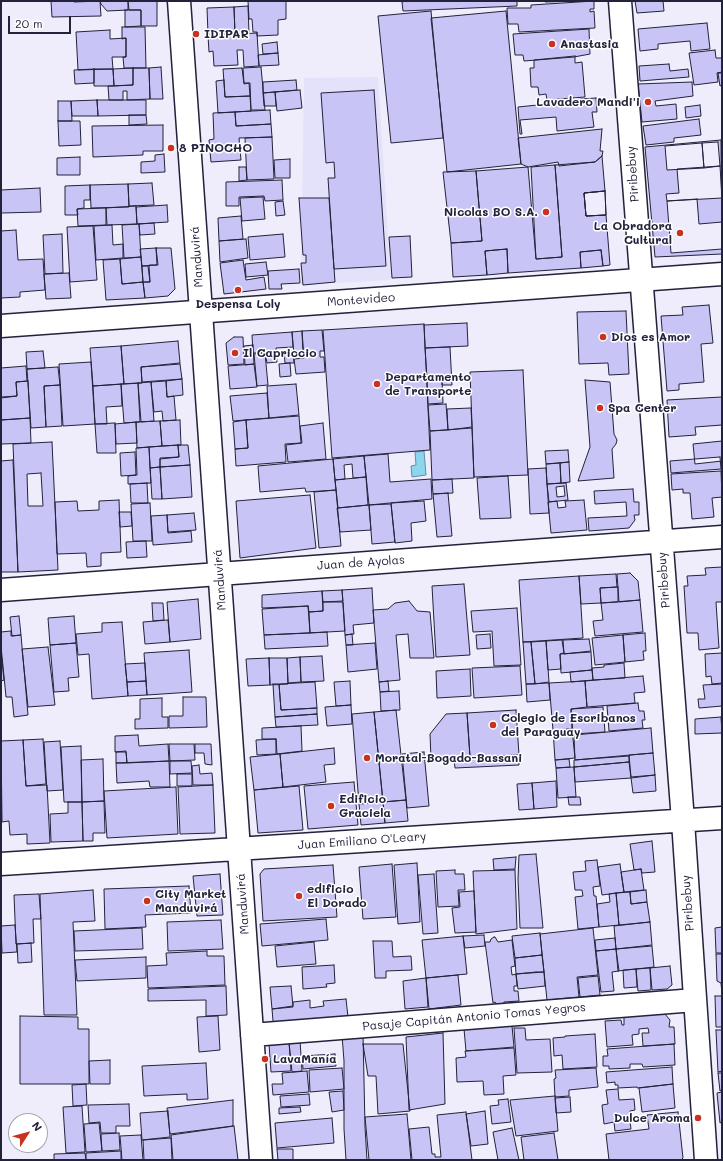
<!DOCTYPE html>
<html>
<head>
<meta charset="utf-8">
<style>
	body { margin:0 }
	#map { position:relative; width:723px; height:1161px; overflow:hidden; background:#efedfc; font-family:Mali,sans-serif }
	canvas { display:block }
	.frame { position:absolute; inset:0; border:2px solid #22223b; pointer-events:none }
	.north { position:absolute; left:8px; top:1113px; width:40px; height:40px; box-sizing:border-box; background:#fff; border:1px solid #a7a7b1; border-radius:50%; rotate:54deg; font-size:11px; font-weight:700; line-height:16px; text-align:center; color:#22223b }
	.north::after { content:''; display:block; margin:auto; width:14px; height:18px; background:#c8321e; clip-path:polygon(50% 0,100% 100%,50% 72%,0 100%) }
	.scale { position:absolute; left:8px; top:16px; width:63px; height:18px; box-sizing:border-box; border:2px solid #22223b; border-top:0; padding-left:5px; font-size:12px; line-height:14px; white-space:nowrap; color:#22223b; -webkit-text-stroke:3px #fff; paint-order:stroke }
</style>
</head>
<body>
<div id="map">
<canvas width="723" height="1161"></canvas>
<div class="frame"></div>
<div class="north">N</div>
<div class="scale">20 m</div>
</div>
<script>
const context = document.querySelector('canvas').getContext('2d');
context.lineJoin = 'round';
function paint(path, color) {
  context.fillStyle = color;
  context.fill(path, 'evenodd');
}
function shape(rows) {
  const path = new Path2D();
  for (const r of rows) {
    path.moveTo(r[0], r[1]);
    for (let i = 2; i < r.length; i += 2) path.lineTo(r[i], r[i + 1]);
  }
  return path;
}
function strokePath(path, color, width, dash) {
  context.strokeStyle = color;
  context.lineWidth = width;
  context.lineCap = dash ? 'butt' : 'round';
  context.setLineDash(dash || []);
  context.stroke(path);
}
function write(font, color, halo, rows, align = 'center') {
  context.font = font + ' Mali,sans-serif';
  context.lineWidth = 3;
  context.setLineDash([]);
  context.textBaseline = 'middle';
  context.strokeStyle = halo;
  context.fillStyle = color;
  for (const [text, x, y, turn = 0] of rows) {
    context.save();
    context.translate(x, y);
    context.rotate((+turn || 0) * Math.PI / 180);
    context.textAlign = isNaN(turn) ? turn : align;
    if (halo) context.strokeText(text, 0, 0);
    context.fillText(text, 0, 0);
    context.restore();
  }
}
const built = shape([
	[378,77,391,280,301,285,304,78]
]);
const water = shape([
	[424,451,426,475,412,477,411,466,416,465,415,452,424,451]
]);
const building = shape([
	[51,1,74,1,74,2,100,1,101,16,52,17,51,1],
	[100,1,128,1,128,10,107,11,101,4,100,1],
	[128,1,157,1,157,26,141,26,141,10,129,10,128,1],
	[248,1,286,1,286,19,278,20,278,35,257,36,257,32,253,32,252,19,249,19,248,1],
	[406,1,517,1,517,6,403,11,402,2,406,1],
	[545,1,583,1,545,2,545,1],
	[594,1,594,9,590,9,590,12,594,11,595,28,519,32,518,24,508,24,507,8,531,8,531,5,594,1],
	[635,1,663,1,664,11,637,13,635,1],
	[248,6,249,33,235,34,234,7,248,6],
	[234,7,235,34,208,34,207,8,234,7],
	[125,10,141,10,141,26,125,27,125,10],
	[431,11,443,138,391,143,378,16,431,11],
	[506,11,521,164,447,172,431,18,506,11],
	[707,23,710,49,691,51,690,41,658,44,658,49,640,51,638,29,707,23],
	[122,27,145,27,146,68,124,68,123,57,126,57,126,38,122,39,122,27],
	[589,29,590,54,574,57,524,61,523,55,515,55,513,34,589,29],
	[110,30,110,39,126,38,126,57,112,57,113,69,78,70,76,32,110,30],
	[257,33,259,66,244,67,243,50,237,50,238,65,214,66,213,51,209,52,208,36,257,33],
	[277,42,278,53,263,54,262,44,277,42],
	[715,50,716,58,722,58,722,72,717,73,718,82,694,85,689,53,715,50],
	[278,53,279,65,259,66,258,55,278,53],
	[575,56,575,63,582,62,585,97,547,100,546,94,539,95,538,87,531,87,530,68,534,68,534,60,575,56],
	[669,64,670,71,688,69,689,77,640,81,639,66,669,64],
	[161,67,163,99,150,99,149,68,161,67],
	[261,67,265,110,251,110,250,83,244,83,243,68,261,67],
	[133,68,133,85,114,86,113,69,133,68],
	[133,68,149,68,150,99,127,100,127,91,123,91,123,100,109,100,108,86,133,85,133,68],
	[242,68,244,84,249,83,250,96,225,97,223,69,242,68],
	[94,69,94,83,75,84,74,70,94,69],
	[94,69,113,69,114,86,94,86,94,69],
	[718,73,722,73,722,85,720,86,718,73],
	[224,80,225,97,250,96,251,111,218,113,216,81,224,80],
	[296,80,297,90,263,93,263,82,296,80],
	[692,82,693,96,655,101,656,106,676,104,677,119,642,122,638,84,692,82],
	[300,90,302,108,277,111,275,92,300,90],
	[374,90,386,266,334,269,328,178,335,178,334,162,326,163,321,93,374,90],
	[275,92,276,106,264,106,263,93,275,92],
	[596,98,597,112,592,112,594,127,557,131,556,117,520,120,522,134,520,134,518,107,577,101,580,99,596,98],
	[97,100,146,100,146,115,98,116,97,100],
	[97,100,98,116,72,116,71,101,97,100],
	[58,101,71,101,72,121,58,121,58,101],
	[700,105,701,116,686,118,685,107,700,105],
	[270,110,271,124,236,126,235,112,270,110],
	[235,112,236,126,271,124,272,137,239,138,241,160,211,162,209,140,214,139,213,113,235,112],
	[129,115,146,115,147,124,129,125,129,115],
	[699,119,701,135,674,138,674,142,646,145,643,126,699,119],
	[58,121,80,121,81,145,59,146,58,121],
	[163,125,163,151,143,151,143,155,93,157,92,126,163,125],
	[602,129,600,151,603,151,602,156,595,162,559,166,558,162,528,167,521,164,518,138,602,129],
	[272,137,274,179,247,180,245,138,272,137],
	[721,140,722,254,655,257,645,147,721,140],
	[718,142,720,166,704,168,702,143,718,142],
	[702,143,704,168,667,170,665,146,702,143],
	[164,154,165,172,141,173,141,162,155,161,155,155,164,154],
	[602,156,605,191,584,193,586,216,606,215,610,265,603,266,601,250,580,252,581,268,508,273,507,249,485,251,487,275,453,277,451,243,482,241,476,171,528,167,536,259,562,257,555,165,595,162,602,156],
	[80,157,80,175,57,175,57,158,80,157],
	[290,159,290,178,275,178,274,160,290,159],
	[555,165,562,257,536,259,531,167,555,165],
	[720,166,722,198,667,201,666,194,679,193,677,169,720,166],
	[239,167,246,167,247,180,239,181,239,167],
	[476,171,482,241,451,243,443,172,476,171],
	[282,180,283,200,265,201,264,196,239,197,239,206,226,206,226,182,282,180],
	[152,183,154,205,129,206,128,184,152,183],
	[128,184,129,207,91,208,90,185,128,184],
	[90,185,90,200,84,200,84,208,77,209,78,215,65,215,65,186,90,185],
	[40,188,41,212,1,213,1,190,40,188],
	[605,191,606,215,586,216,584,193,605,191],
	[605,191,606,215,586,216,584,193,605,191],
	[263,197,265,219,242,221,240,198,263,197],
	[299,198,329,198,335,282,303,285,301,263,306,263,306,255,303,255,299,198],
	[697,199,699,224,722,222,722,249,671,253,667,201,697,199],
	[283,201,285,215,276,216,275,202,283,201],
	[167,205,168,222,137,224,136,207,167,205],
	[136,206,137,224,107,225,106,208,136,206],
	[106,208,106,225,78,226,77,209,106,208],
	[241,216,243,239,219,241,218,218,241,216],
	[154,223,155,234,140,235,139,224,154,223],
	[139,224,141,257,124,258,122,225,139,224],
	[112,225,113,245,123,244,123,258,96,260,94,226,112,225],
	[93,226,97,280,70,282,67,227,93,226],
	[16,230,18,260,43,259,45,290,20,292,20,297,1,298,1,231,16,230],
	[62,234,63,273,45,274,43,235,62,234],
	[283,234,285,257,250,260,248,237,283,234],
	[410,236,412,277,392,278,389,237,410,236],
	[246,239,248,258,220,262,219,241,246,239],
	[156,248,157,265,142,266,140,249,156,248],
	[156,248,171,248,175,289,168,296,145,298,143,282,150,282,149,265,158,265,156,248],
	[507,249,508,273,487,275,485,251,507,249],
	[601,250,603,266,581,268,580,252,601,250],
	[141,257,143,282,122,284,120,259,141,257],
	[120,259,122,284,143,282,145,298,106,300,103,260,120,259],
	[243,260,246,280,264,277,266,289,224,294,220,263,243,260],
	[266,262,268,275,246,277,245,264,266,262],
	[142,266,148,266,150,282,143,282,142,266],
	[299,269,300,283,281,284,282,289,269,289,268,271,299,269],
	[69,273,71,298,46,299,44,274,69,273],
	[709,305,713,343,701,344,704,382,679,384,679,390,667,391,661,316,683,315,682,307,709,305],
	[626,311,629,374,609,375,608,363,579,364,577,312,626,311],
	[467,323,468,346,425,348,424,325,467,323],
	[424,324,430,450,332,458,323,330,424,324],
	[322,330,324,351,320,351,320,357,324,357,325,372,296,374,294,359,304,358,302,331,322,330],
	[302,331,303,354,294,355,292,332,302,331],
	[292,332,293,347,276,348,276,352,253,353,252,335,292,332],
	[234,337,243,337,244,364,228,365,226,343,234,337],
	[178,341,180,363,141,367,142,383,124,384,121,346,178,341],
	[253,345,254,364,245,365,244,346,253,345],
	[121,346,124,384,93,386,90,348,121,346],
	[450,347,452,385,442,385,442,378,427,378,425,348,450,347],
	[43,351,45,368,27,369,26,352,43,351],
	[284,351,293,351,294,363,285,363,284,351],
	[276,352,277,362,267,363,265,353,276,352],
	[265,353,268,385,257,386,254,354,265,353],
	[91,362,95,424,63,426,59,364,91,362],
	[290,363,291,376,280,377,279,364,290,363],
	[180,364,182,379,142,382,141,367,180,364],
	[254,364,257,387,230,389,228,366,254,364],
	[26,366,27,381,16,382,17,396,1,397,1,368,26,366],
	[58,367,60,385,44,386,46,427,31,428,27,369,58,367],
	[523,370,528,475,474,477,470,372,523,370],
	[442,378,443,403,428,404,427,379,442,378],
	[182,379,183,395,167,397,166,381,182,379],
	[585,380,610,382,614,434,617,440,616,444,612,449,614,478,578,481,590,447,585,380],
	[28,381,30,418,1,420,1,398,17,396,16,382,28,381],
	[166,381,167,397,174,396,176,420,163,421,162,411,154,412,151,382,166,381],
	[151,382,154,421,141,422,138,383,151,382],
	[138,383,140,422,124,423,121,384,138,383],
	[121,384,122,406,106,407,107,424,95,424,93,386,121,384],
	[296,384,299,415,269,418,267,386,296,384],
	[60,385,62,426,46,427,44,386,60,385],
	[267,393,269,418,233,421,230,396,267,393],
	[722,397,722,425,695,427,696,435,669,437,667,400,722,397],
	[446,404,448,430,430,431,428,405,446,404],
	[471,408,472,427,448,430,447,409,471,408],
	[299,416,301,443,285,444,286,462,236,466,235,449,248,448,246,420,299,416],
	[30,418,31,443,1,444,1,420,30,418],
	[180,420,181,445,162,446,160,421,180,420],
	[246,420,248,448,235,449,233,422,246,420],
	[160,421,162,446,137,448,136,422,160,421],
	[136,422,137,443,116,444,115,424,136,422],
	[115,423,116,453,97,453,95,424,115,423],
	[323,423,326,459,288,462,286,445,302,443,300,426,323,423],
	[472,428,474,478,432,480,430,431,472,428],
	[722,441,722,461,695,464,693,444,722,441],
	[52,442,58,570,18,572,13,444,52,442],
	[41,473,43,506,28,506,27,474,41,473],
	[178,445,179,457,160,458,160,467,150,468,149,447,178,445],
	[178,445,188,445,190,465,160,467,160,459,179,457,178,445],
	[149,447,151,483,128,484,128,476,137,475,136,448,149,447],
	[568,450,569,462,546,464,545,451,568,450],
	[135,452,136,475,121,476,120,453,135,452],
	[388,454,390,482,431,479,432,499,369,505,364,456,388,454],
	[364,456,366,477,353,478,352,464,344,465,345,479,335,480,333,459,364,456],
	[720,457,721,469,671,473,670,461,720,457],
	[333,459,336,490,306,492,305,488,260,492,258,466,333,459],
	[13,460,18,572,1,572,1,461,13,460],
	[569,462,570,482,561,483,560,463,569,462],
	[560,463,561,483,547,484,546,464,560,463],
	[190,465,192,497,162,499,160,467,190,465],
	[160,467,162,499,152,499,150,468,160,467],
	[546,468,549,513,530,514,528,469,546,468],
	[721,471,722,497,712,498,714,517,692,519,690,493,683,493,683,489,672,490,671,474,721,471],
	[508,476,511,518,480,519,477,478,508,476],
	[366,477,368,505,338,508,335,480,366,477],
	[452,479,453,493,433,494,432,480,452,479],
	[147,483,148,503,131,503,130,484,147,483],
	[566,483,568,500,549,502,547,484,566,483],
	[564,486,565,496,557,497,556,487,564,486],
	[633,489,634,502,639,502,639,515,634,515,635,520,629,528,589,531,588,518,627,516,626,502,595,504,594,491,633,489],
	[336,490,341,546,319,548,314,492,336,490],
	[448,493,452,536,437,537,433,494,448,493],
	[310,495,316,548,240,558,236,501,310,495],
	[119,500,121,552,101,553,101,566,87,567,86,553,57,554,55,502,77,501,78,511,99,510,99,501,119,500],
	[584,500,587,530,551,533,548,502,557,501,558,508,566,507,565,501,584,500],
	[424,501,426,521,411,523,412,541,395,543,391,503,424,501],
	[150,503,152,541,133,541,131,504,150,503],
	[391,504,395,542,372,544,369,505,391,504],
	[369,505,371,530,340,532,337,508,369,505],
	[119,512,131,512,132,526,120,527,119,512],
	[194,513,196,530,168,532,167,515,194,513],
	[167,515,168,533,191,531,192,542,153,545,151,516,167,515],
	[146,541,147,557,127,558,126,542,146,541],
	[722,567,722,602,716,602,719,648,699,650,698,633,687,633,684,586,688,586,687,576,706,575,705,568,722,567],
	[630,573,638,581,640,600,619,602,617,574,630,573],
	[616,574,617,587,600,588,601,603,581,604,579,576,616,574],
	[579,576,583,638,523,642,519,580,579,576],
	[464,584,470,655,436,657,432,586,464,584],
	[618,587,618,602,601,603,600,588,618,587],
	[372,588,374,623,353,625,354,634,345,635,342,590,372,588],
	[342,590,343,601,323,602,322,591,342,590],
	[322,591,323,611,309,612,308,606,262,608,262,595,322,591],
	[198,599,201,639,170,642,167,602,198,599],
	[640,600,643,632,595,636,593,621,603,620,601,603,640,600],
	[409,601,417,611,430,612,434,658,410,658,408,634,396,635,400,680,379,682,373,610,388,609,395,603,409,601],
	[323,602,343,602,345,631,310,633,309,612,323,611,323,602],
	[152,603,163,603,164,620,153,621,152,603],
	[308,606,310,633,264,635,262,609,308,606],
	[517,608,521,665,494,666,492,631,473,632,471,611,517,608],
	[19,616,21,635,12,636,10,617,19,616],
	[74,616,76,643,50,645,48,618,74,616],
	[168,620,170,642,145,644,143,622,168,620],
	[122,622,128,696,92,699,89,654,78,655,76,634,102,632,102,623,122,622],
	[11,631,11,636,21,635,28,715,14,717,12,697,6,697,1,646,1,632,11,631],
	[327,632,328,646,265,649,264,635,327,632],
	[645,633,646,651,643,651,644,660,625,662,623,635,645,633],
	[352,634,353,645,346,645,345,635,352,634],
	[490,634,491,648,477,649,476,635,490,634],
	[623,635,625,662,595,665,592,638,623,635],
	[589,639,591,651,564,654,563,640,589,639],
	[562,640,564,653,560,654,561,669,548,670,546,641,562,640],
	[546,641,549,682,535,684,531,642,546,641],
	[523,642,531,642,535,684,526,684,523,642],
	[76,643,79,677,68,678,69,691,54,692,50,645,76,643],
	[375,643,377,669,348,672,346,645,375,643],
	[48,647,55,705,28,707,22,649,48,647],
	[189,650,192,692,147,695,144,653,189,650],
	[1,652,4,680,1,681,1,652],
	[591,652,592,670,561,673,560,654,591,652],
	[722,653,722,683,712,684,711,676,706,677,705,654,722,653],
	[322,656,324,681,301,682,300,657,322,656],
	[300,657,301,682,288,683,287,658,300,657],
	[269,658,270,685,248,686,246,659,269,658],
	[269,658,287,658,288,684,270,685,269,658],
	[145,663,146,681,127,682,125,664,145,663],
	[624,663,625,678,593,680,592,668,604,667,604,665,624,663],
	[520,666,522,695,474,698,472,668,520,666],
	[470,669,471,696,437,698,436,671,470,669],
	[592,670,593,680,571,682,570,672,592,670],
	[643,676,645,692,634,693,635,703,587,707,585,681,643,676],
	[146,681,147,695,128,696,127,682,146,681],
	[350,681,351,705,336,706,334,682,350,681],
	[388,681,389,691,380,692,379,682,388,681],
	[585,681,587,707,571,709,572,729,553,730,549,683,585,681],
	[315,682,317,708,281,710,279,684,315,682],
	[549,683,550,700,527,702,526,684,549,683],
	[273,684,279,684,281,710,317,708,317,714,275,717,273,684],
	[722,684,722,706,699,708,698,699,705,699,703,685,722,684],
	[399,691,400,710,381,711,380,692,399,691],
	[183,697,206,697,207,727,169,728,169,716,183,716,183,697],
	[162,698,162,717,168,717,168,728,135,729,135,719,140,719,140,699,162,698],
	[638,703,639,711,644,711,645,720,642,720,643,728,609,731,607,706,638,703],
	[351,705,352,724,327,726,325,707,351,705],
	[603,707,605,732,573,734,571,709,603,707],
	[396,710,406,800,383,802,374,712,396,710],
	[516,710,519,755,470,757,467,713,516,710],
	[374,712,383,802,359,804,352,714,374,712],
	[467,713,470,757,431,759,430,734,446,714,467,713],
	[317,714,318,725,276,727,275,717,317,714],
	[721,717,722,733,695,734,695,719,721,717],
	[301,726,302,751,277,754,276,739,262,739,262,728,301,726],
	[651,728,653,753,575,760,574,735,651,728],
	[572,729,575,758,555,760,553,730,572,729],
	[138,735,139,746,168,744,169,761,127,763,126,751,115,752,115,736,138,735],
	[43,739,46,784,26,786,23,740,43,739],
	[276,739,276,754,257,755,256,740,276,739],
	[23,740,26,786,47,785,50,843,27,844,27,834,10,835,9,821,2,822,1,741,23,740],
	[60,741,63,790,47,791,44,742,60,741],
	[169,744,194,744,195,760,170,761,169,744],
	[195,744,211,744,212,765,205,764,204,753,195,753,195,744],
	[81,746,82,802,64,802,61,747,81,746],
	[334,748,335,764,324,765,326,782,283,787,280,754,334,748],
	[116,752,126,752,127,763,116,763,116,752],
	[424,752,429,806,407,808,402,754,424,752],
	[653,753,655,775,631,777,629,755,653,753],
	[280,754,283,787,254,790,250,757,280,754],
	[519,755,519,765,455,768,454,758,519,755],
	[629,756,629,762,574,767,574,760,629,756],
	[103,759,104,801,82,802,81,760,103,759],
	[569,759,570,767,556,768,555,760,569,759],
	[169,761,170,787,150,787,149,781,117,783,116,763,169,761],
	[170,761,191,761,192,773,170,774,170,761],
	[629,762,631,778,575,782,574,767,629,762],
	[199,765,200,774,212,773,213,785,193,785,192,766,199,765],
	[574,767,576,797,558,798,556,768,574,767],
	[177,774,192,774,192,786,177,786,177,774],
	[655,775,656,791,633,793,631,778,655,775],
	[556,781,557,807,534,809,532,783,556,781],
	[354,782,358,825,308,829,304,786,354,782],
	[532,783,534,809,519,810,517,784,532,783],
	[213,785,215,833,180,834,178,787,213,785],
	[299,786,303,830,258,833,254,790,299,786],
	[176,787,178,834,107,838,104,791,176,787],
	[568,797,580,797,581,805,569,805,568,797],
	[406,800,408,821,385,823,383,802,406,800],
	[104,801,105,833,93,833,93,841,83,841,82,802,104,801],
	[68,802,82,802,83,841,51,842,50,814,68,813,68,802],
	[383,802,385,823,361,825,359,804,383,802],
	[652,841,655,872,642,873,641,869,634,870,630,844,652,841],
	[536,854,543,928,520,928,518,879,519,855,536,854],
	[516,857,515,869,494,870,493,859,516,857],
	[597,860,600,886,593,887,594,896,596,896,599,927,578,929,575,897,583,896,582,890,575,890,573,872,586,871,585,861,597,860],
	[417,863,420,922,398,924,394,865,417,863],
	[392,864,396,917,363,919,359,867,392,864],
	[620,864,624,892,602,895,598,867,620,864],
	[333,865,337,917,263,921,260,874,264,869,333,865],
	[641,869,644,890,624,892,621,872,641,869],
	[455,870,455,874,464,874,465,890,458,890,459,906,438,907,436,871,455,870],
	[515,870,517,929,476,934,473,871,515,870],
	[220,874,223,915,197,916,193,876,220,874],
	[434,874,438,933,423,934,418,875,434,874],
	[189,886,191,913,145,915,146,927,105,929,104,889,189,886],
	[93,890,95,921,73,922,77,1015,44,1015,40,894,93,890],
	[646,890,647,902,631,904,630,892,646,890],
	[474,891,476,932,455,933,452,908,460,907,459,892,474,891],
	[630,892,631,904,647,902,650,922,619,925,616,893,630,892],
	[616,893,619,925,599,927,597,904,610,902,609,894,616,893],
	[39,894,41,919,33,919,34,943,16,944,14,895,39,894],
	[326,919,328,940,262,946,260,924,326,919],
	[221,920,223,949,168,951,167,922,221,920],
	[650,922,652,945,616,949,614,926,650,922],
	[15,925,17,952,2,953,1,926,15,925],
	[722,927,722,953,716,953,715,928,722,927],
	[142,928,143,949,75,951,74,931,142,928],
	[593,928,598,975,577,977,579,997,547,1000,540,934,593,928],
	[540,933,542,955,515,958,512,936,540,933],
	[484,935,485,946,465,948,463,936,484,935],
	[463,936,467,974,426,978,422,940,463,936],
	[494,937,495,937,498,942,512,940,515,966,511,967,512,975,516,974,517,986,514,986,514,991,518,991,519,1001,504,1002,503,1005,497,1005,495,1002,493,1003,485,942,490,942,491,939,494,937],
	[615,938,616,949,596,951,595,940,615,938],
	[373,941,392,941,393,957,411,956,412,970,386,971,386,978,375,978,373,941],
	[314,942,316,964,277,967,275,946,314,942],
	[31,943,32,962,18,963,17,944,31,943],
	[652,946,654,967,618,971,616,949,652,946],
	[616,949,619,971,612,972,614,991,601,992,596,951,616,949],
	[207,951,207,956,224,956,225,985,148,988,147,966,167,965,166,953,207,951],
	[716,954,722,954,722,994,721,983,717,981,716,954],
	[542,955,544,972,516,974,515,958,542,955],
	[146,957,146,978,77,981,75,960,146,957],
	[334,965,335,983,326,984,327,987,303,989,302,967,334,965],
	[670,966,672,985,667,989,652,990,650,968,670,966],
	[650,968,651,990,638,991,636,969,650,968],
	[636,969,637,987,624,988,623,970,636,969],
	[536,972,544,972,545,986,518,989,516,974,536,972],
	[458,975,461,1005,429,1009,426,978,458,975],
	[598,976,600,995,580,997,578,978,598,976],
	[426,978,428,1007,405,1009,403,981,426,978],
	[226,986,227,1015,206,1016,206,1000,148,1001,148,989,226,986],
	[291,986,293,1006,272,1009,270,987,291,986],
	[715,996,722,996,722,1027,716,1027,715,996],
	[346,999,349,1026,274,1033,272,1009,293,1007,293,1002,310,1000,310,1008,324,1006,323,1001,346,999],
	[664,1013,670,1020,669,1027,674,1027,675,1044,643,1046,642,1033,649,1033,648,1028,639,1029,639,1034,632,1035,633,1045,607,1047,605,1021,621,1020,622,1025,624,1025,624,1016,664,1013],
	[20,1016,78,1017,78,1029,89,1029,89,1084,20,1084,20,1016],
	[218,1016,220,1050,199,1052,197,1017,218,1016],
	[512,1026,514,1047,466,1051,464,1029,512,1026],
	[514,1028,525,1028,526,1040,550,1039,552,1072,517,1073,514,1028],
	[716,1030,722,1030,722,1071,718,1072,716,1030],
	[443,1033,445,1104,409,1110,406,1037,443,1033],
	[363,1034,365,1127,367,1160,346,1160,344,1129,344,1061,342,1035,363,1034],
	[595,1034,597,1067,563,1069,562,1055,554,1056,553,1038,565,1037,565,1036,595,1034],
	[300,1040,302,1071,292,1072,289,1042,300,1040],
	[289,1042,291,1071,271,1072,269,1044,289,1042],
	[363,1044,403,1044,410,1111,378,1114,376,1076,368,1076,363,1044],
	[674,1044,675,1065,643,1067,642,1064,630,1064,630,1068,609,1069,609,1066,603,1066,603,1056,608,1056,607,1049,674,1044],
	[514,1048,516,1075,503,1076,504,1094,484,1095,483,1081,457,1082,456,1058,466,1057,465,1051,514,1048],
	[335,1054,336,1066,303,1069,302,1056,335,1054],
	[110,1060,110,1084,90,1084,89,1061,110,1060],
	[206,1063,208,1099,187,1100,187,1094,144,1096,142,1066,206,1063],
	[672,1067,673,1084,637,1088,637,1087,618,1088,618,1085,615,1085,615,1082,607,1083,606,1072,672,1067],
	[342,1068,344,1089,310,1092,309,1070,342,1068],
	[596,1068,598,1087,569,1090,569,1096,555,1097,554,1079,556,1078,555,1070,596,1068],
	[307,1071,309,1092,273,1095,272,1084,283,1084,282,1073,307,1071],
	[718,1073,722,1073,722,1090,720,1091,718,1073],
	[86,1084,87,1105,73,1106,72,1085,86,1084],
	[673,1084,675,1108,642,1112,639,1088,673,1084],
	[618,1089,619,1100,634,1099,635,1110,630,1111,631,1116,627,1117,627,1121,630,1121,631,1129,615,1131,614,1122,604,1124,602,1105,608,1104,606,1090,618,1089],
	[343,1091,344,1110,332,1112,329,1092,343,1091],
	[722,1092,722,1122,720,1123,717,1093,722,1092],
	[309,1094,310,1105,281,1107,280,1096,309,1094],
	[555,1096,558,1131,516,1136,510,1100,555,1096],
	[570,1097,571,1112,556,1113,555,1098,570,1097],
	[508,1099,511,1122,492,1124,490,1106,499,1105,498,1100,508,1099],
	[233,1100,233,1126,170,1134,167,1108,233,1100],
	[129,1104,130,1126,116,1126,116,1133,101,1133,100,1122,89,1123,88,1105,129,1104],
	[82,1106,85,1152,66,1153,63,1107,82,1106],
	[300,1107,301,1112,279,1114,279,1108,300,1107],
	[168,1111,170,1137,142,1140,140,1113,168,1111],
	[485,1111,488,1144,471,1146,466,1114,485,1111],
	[466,1112,472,1160,412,1160,409,1129,429,1127,432,1154,435,1154,435,1157,441,1157,437,1115,466,1112],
	[678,1112,683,1158,681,1160,609,1160,606,1134,649,1129,647,1115,678,1112],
	[407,1114,411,1160,369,1160,365,1117,407,1114],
	[332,1118,334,1143,277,1148,275,1123,332,1118],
	[99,1123,102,1151,86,1152,84,1124,99,1123],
	[234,1126,238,1160,173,1160,171,1135,234,1126],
	[512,1128,519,1160,498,1160,493,1132,512,1128],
	[119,1133,120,1150,102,1151,101,1134,119,1133],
	[554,1133,558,1160,524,1160,521,1137,554,1133],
	[141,1135,143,1160,122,1160,120,1136,141,1135],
	[171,1138,172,1160,144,1160,143,1140,171,1138],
	[277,1149,293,1149,293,1160,278,1160,277,1149],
	[121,1151,121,1160,86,1160,86,1153,121,1151],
	[85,1153,86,1160,54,1160,54,1154,85,1153]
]);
const street = shape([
	[179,1,261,1160],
	[620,1,683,821,706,1160],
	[1,590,722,537],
	[1,864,722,818],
	[252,1035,695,1000]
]);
const primary = shape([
	[1,326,722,274]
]);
const markers = [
	[196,34,4,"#c8321e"],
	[552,44,4,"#c8321e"],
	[648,102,4,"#c8321e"],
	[171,148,4,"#c8321e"],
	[546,212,4,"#c8321e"],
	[680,233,4,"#c8321e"],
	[238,290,4,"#c8321e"],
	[603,337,4,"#c8321e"],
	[235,353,4,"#c8321e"],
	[377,384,4,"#c8321e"],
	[600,408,4,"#c8321e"],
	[493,725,4,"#c8321e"],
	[367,758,4,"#c8321e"],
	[331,806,4,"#c8321e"],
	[299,896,4,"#c8321e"],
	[147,901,4,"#c8321e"],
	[265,1059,4,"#c8321e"],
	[698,1118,4,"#c8321e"]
];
const poiNames = [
	["IDIPAR",204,34],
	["Anastasia",560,44],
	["Lavadero Mandi'i",640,102,"right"],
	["8 PINOCHO",179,148],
	["Nicolas BO S.A.",538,212,"right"],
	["La Obradora",672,226,"right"],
	["Cultural",672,240,"right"],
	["Despensa Loly",238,304,"center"],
	["Dios es Amor",611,337],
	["Il Capriccio",243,353],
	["Departamento",385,377],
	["de Transporte",385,391],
	["Spa Center",608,408],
	["Colegio de Escribanos",501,718],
	["del Paraguay",501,732],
	["Moratal-Bogado-Bassani",375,758],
	["Edificio",339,799],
	["Graciela",339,813],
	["edificio",307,889],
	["El Dorado",307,903],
	["City Market",155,894],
	["Manduvirá",155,908],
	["LavaManía",273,1059],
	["Dulce Aroma",690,1118,"right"]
];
const streetNames = [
	["Piribebuy",633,174,-94],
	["Manduvirá",197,257,-94],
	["Montevideo",361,300,-4],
	["Juan de Ayolas",361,563,-4],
	["Manduvirá",220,580,-94],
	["Piribebuy",664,580,-94],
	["Juan Emiliano O'Leary",362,841,-4],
	["Piribebuy",688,903,-94],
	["Manduvirá",243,904,-94],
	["Pasaje Capitán Antonio Tomas Yegros",474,1017,-5]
];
paint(built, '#e4e1fa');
paint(water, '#8cd5ed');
strokePath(water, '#628da6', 1);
paint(building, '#c9c4f6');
strokePath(building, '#22223b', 1);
strokePath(street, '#22223b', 25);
strokePath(primary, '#22223b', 25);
strokePath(street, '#fff', 22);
strokePath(primary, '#fff', 22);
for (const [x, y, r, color] of markers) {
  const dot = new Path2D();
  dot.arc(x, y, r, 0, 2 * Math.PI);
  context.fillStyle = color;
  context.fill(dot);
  strokePath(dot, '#fff', 1.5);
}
write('bold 12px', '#22223b', '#fff', poiNames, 'left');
write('12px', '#22223b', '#fff', streetNames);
</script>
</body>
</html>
